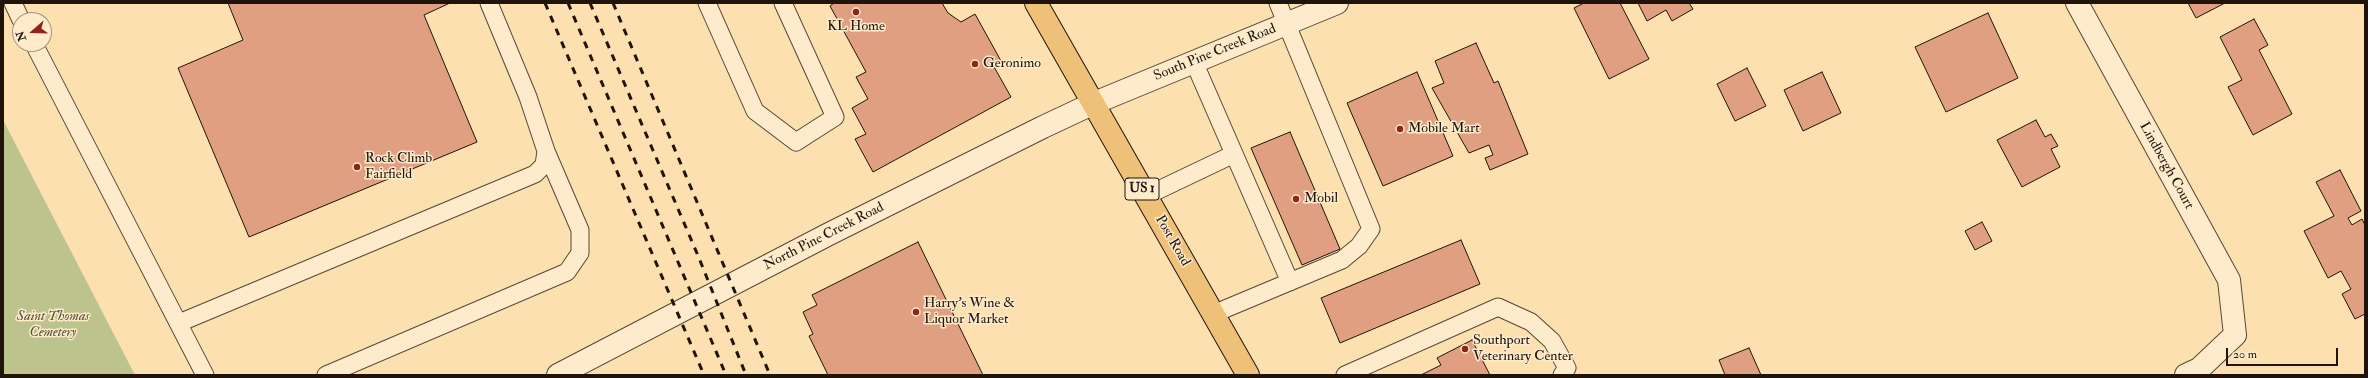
<!DOCTYPE html>
<html>
<head>
<meta charset="utf-8">
<style>
	body { margin:0 }
	#map { position:relative; width:2368px; height:378px; overflow:hidden; background:#fce0af; font-family:"IM FELL Double Pica",serif }
	canvas { display:block }
	.frame { position:absolute; inset:0; border:4px solid #1f130c; pointer-events:none }
	.north { position:absolute; left:12px; top:12px; width:40px; height:40px; box-sizing:border-box; background:#fdebcb; border:1px solid #a4957f; border-radius:50%; rotate:250deg; font-size:11px; font-weight:700; line-height:16px; text-align:center; color:#1f130c }
	.north::after { content:''; display:block; margin:auto; width:14px; height:18px; background:#8f2418; clip-path:polygon(50% 0,100% 100%,50% 72%,0 100%) }
	.scale { position:absolute; left:2226px; top:348px; width:112px; height:18px; box-sizing:border-box; border:2px solid #1f130c; border-top:0; padding-left:5px; font-size:12px; line-height:14px; white-space:nowrap; color:#1f130c; -webkit-text-stroke:3px #fdebcb; paint-order:stroke }
</style>
</head>
<body>
<div id="map">
<canvas width="2368" height="378"></canvas>
<div class="frame"></div>
<div class="north">N</div>
<div class="scale">20 m</div>
</div>
<script>
const context = document.querySelector('canvas').getContext('2d');
context.lineJoin = 'round';
function paint(path, color) {
  context.fillStyle = color;
  context.fill(path, 'evenodd');
}
function shape(rows) {
  const path = new Path2D();
  for (const r of rows) {
    path.moveTo(r[0], r[1]);
    for (let i = 2; i < r.length; i += 2) path.lineTo(r[i], r[i + 1]);
  }
  return path;
}
function strokePath(path, color, width, dash) {
  context.strokeStyle = color;
  context.lineWidth = width;
  context.lineCap = dash ? 'butt' : 'round';
  context.setLineDash(dash || []);
  context.stroke(path);
}
function write(font, color, halo, rows, align = 'center') {
  context.font = font + ' "IM FELL Double Pica",serif';
  context.lineWidth = 3;
  context.setLineDash([]);
  context.textBaseline = 'middle';
  context.strokeStyle = halo;
  context.fillStyle = color;
  for (const [text, x, y, turn = 0] of rows) {
    context.save();
    context.translate(x, y);
    context.rotate((+turn || 0) * Math.PI / 180);
    context.textAlign = isNaN(turn) ? turn : align;
    if (halo) context.strokeText(text, 0, 0);
    context.fillText(text, 0, 0);
    context.restore();
  }
}
const green = shape([
	[3,120,135,375,3,375]
]);
const building = shape([
	[228,3,450,3,424,15,477,142,249,237,178,68,243,40,228,3],
	[834,3,942,3,948,13,961,22,975,14,1001,61,993,65,1011,97,873,172,855,139,866,134,852,108,868,99,856,77,866,72,830,6,834,3],
	[1584,3,1620,3,1649,59,1609,79,1574,8,1584,3],
	[1638,3,1689,3,1693,9,1672,21,1666,10,1647,21,1638,3],
	[2188,3,2225,3,2196,18,2188,3],
	[1988,13,2018,78,1946,112,1915,47,1988,13],
	[2254,19,2268,45,2259,50,2292,114,2253,135,2228,87,2242,80,2220,37,2254,19],
	[1476,43,1494,83,1498,81,1528,154,1490,170,1485,158,1493,155,1489,145,1469,153,1432,88,1444,83,1435,61,1476,43],
	[1747,68,1766,106,1735,121,1717,84,1747,68],
	[1417,72,1453,156,1383,186,1347,103,1417,72],
	[1822,72,1841,113,1803,131,1784,90,1822,72],
	[2036,120,2045,137,2051,134,2058,146,2051,149,2060,167,2022,187,1997,140,2036,120],
	[1290,132,1340,249,1302,265,1251,148,1290,132],
	[2340,170,2361,211,2348,218,2352,225,2362,219,2365,225,2365,314,2355,319,2342,294,2351,289,2341,271,2328,278,2304,231,2334,216,2316,182,2340,170],
	[1982,222,1992,241,1975,250,1965,231,1982,222],
	[1461,240,1480,284,1340,343,1321,298,1461,240],
	[918,242,983,375,828,375,809,336,813,334,803,312,817,305,812,295,918,242],
	[1472,340,1490,375,1421,375,1441,365,1437,358,1472,340],
	[1749,348,1761,375,1725,375,1719,360,1749,348]
]);
const service = shape([
	[13,3,21,20],
	[707,3,755,111,796,142,835,117,783,3],
	[34,44,205,375],
	[1194,62,1290,282],
	[1146,196,1234,154],
	[1213,314,1342,260,1359,246,1371,229,1278,3],
	[179,323,535,174,544,165,546,151,528,97,489,3],
	[326,375,567,272,580,253,580,230,546,151],
	[1345,375,1498,307,1531,322,1552,341,1567,368,1562,375]
]);
const minor = shape([
	[2077,3,2229,280,2235,335,2199,369,2186,375],
	[558,375,829,234,1043,127,1092,104,1337,3]
]);
const primary = shape([
	[1036,3,1248,375]
]);
const rail = shape([
	[545,3,704,375],
	[568,3,726,375],
	[590,3,699,258,746,375],
	[613,3,770,375]
]);
const markers = [
	[856,12,4,"#8f2418"],
	[975,64,4,"#8f2418"],
	[1400,129,4,"#8f2418"],
	[357,167,4,"#8f2418"],
	[1296,199,4,"#8f2418"],
	[916,312,4,"#8f2418"],
	[1465,349,4,"#8f2418"]
];
const shields = [
	[1142,189,34]
];
const shieldNames = [
	["US 1",1142,189]
];
const poiNames = [
	["KL Home",856,27,"center"],
	["Geronimo",983,64],
	["Mobile Mart",1408,129],
	["Rock Climb",365,159],
	["Fairfield",365,175],
	["Mobil",1304,199],
	["Harry's Wine &",924,304],
	["Liquor Market",924,320],
	["Southport",1473,341],
	["Veterinary Center",1473,357]
];
const streetNames = [
	["South Pine Creek Road",1215,53,-22],
	["Lindbergh Court",2166,166,61],
	["North Pine Creek Road",824,237,-27],
	["Post Road",1172,241,60]
];
const parkNames = [
	["Saint Thomas",53,317],
	["Cemetery",53,333]
];
paint(green, '#bcc38d');
paint(building, '#e19f81');
strokePath(building, '#1f130c', 1);
strokePath(service, '#564635', 19);
strokePath(minor, '#564635', 24);
strokePath(primary, '#1f130c', 24);
strokePath(service, '#fdebcb', 17);
strokePath(minor, '#fdebcb', 22);
strokePath(primary, '#eec078', 22);
strokePath(rail, '#1f130c', 3, [7, 7]);
for (const [x, y, r, color] of markers) {
  const dot = new Path2D();
  dot.arc(x, y, r, 0, 2 * Math.PI);
  context.fillStyle = color;
  context.fill(dot);
  strokePath(dot, '#fdebcb', 1.5);
}
for (const [x, y, w] of shields) {
  const box = new Path2D();
  box.roundRect(x - w / 2, y - 11, w, 22, 3);
  context.fillStyle = '#fdebcb';
  context.fill(box);
  strokePath(box, '#1f130c', 1);
}
write('bold 13px', '#1f130c', null, shieldNames);
write('14px', '#1f130c', '#fdebcb', poiNames, 'left');
write('14px', '#1f130c', '#fdebcb', streetNames);
write('italic 14px', '#565139', '#fdebcb', parkNames);
</script>
</body>
</html>
